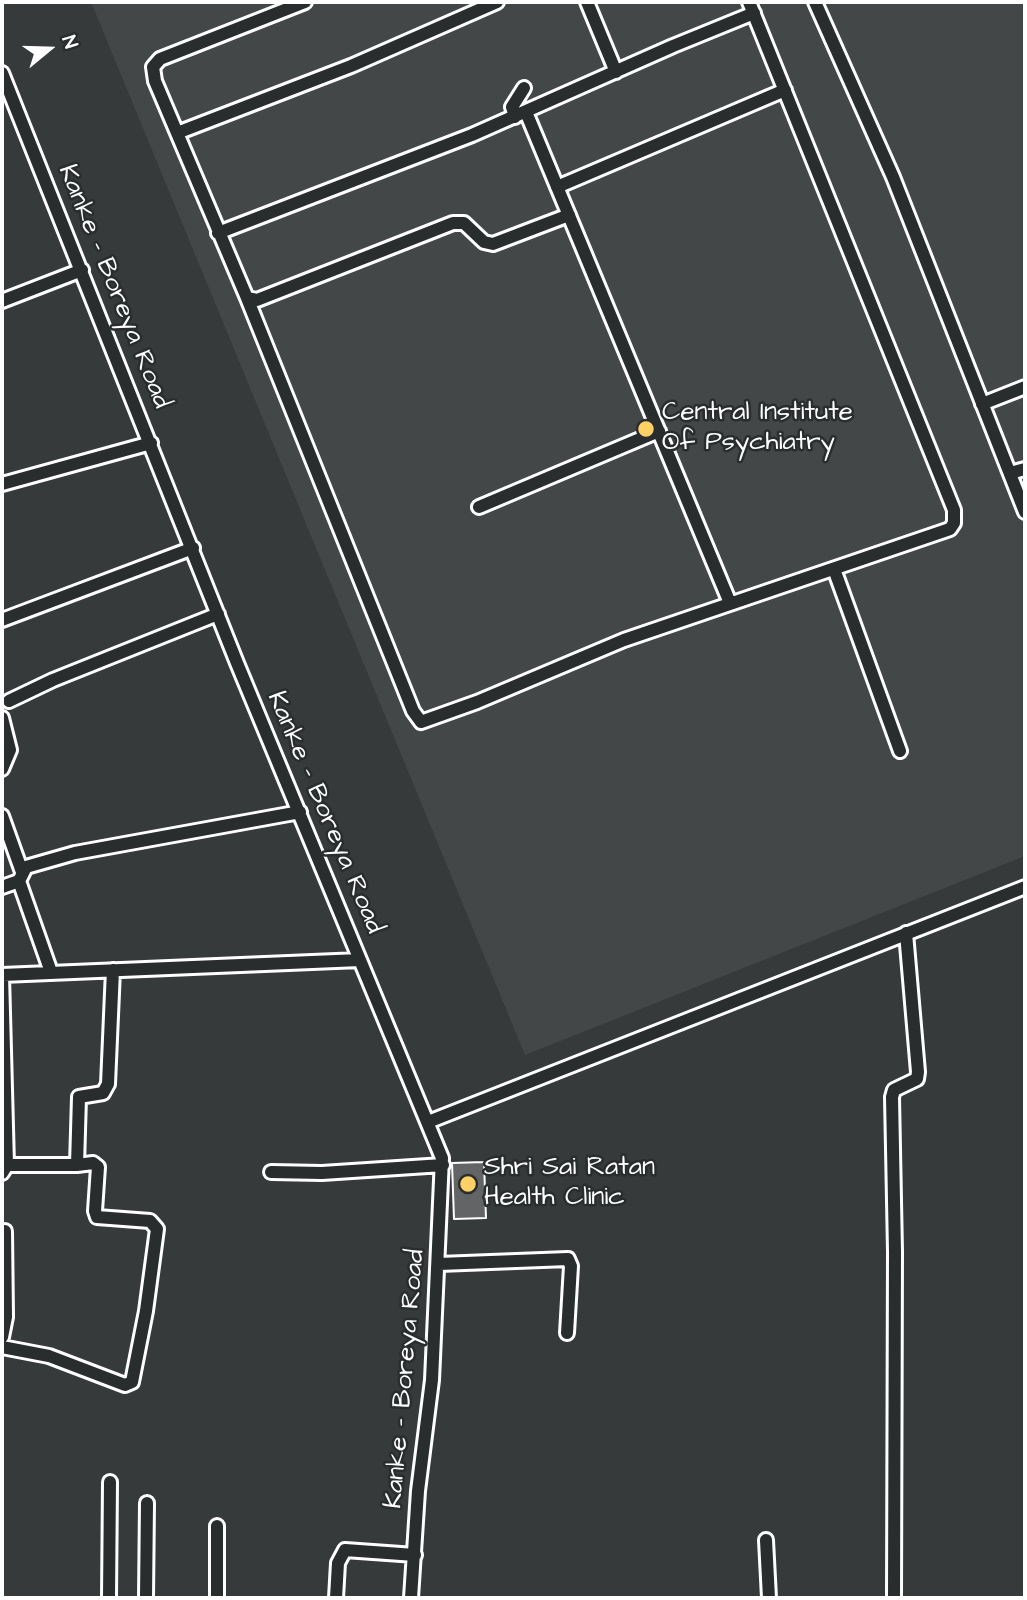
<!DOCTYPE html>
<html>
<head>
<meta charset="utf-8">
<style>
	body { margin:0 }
	#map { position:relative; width:1027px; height:1600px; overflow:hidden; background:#373a3b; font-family:"Architects Daughter",sans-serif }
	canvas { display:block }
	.frame { position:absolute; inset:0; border:4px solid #fff; pointer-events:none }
	.north { position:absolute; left:14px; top:14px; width:70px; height:70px; -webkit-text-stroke:5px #2a2d2e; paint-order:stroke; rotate:71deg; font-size:19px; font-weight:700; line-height:28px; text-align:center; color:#fff }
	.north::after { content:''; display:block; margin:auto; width:24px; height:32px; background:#fff; clip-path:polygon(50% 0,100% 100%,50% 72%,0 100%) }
</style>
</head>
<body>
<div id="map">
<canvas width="1027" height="1600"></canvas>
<div class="frame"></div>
<div class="north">N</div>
</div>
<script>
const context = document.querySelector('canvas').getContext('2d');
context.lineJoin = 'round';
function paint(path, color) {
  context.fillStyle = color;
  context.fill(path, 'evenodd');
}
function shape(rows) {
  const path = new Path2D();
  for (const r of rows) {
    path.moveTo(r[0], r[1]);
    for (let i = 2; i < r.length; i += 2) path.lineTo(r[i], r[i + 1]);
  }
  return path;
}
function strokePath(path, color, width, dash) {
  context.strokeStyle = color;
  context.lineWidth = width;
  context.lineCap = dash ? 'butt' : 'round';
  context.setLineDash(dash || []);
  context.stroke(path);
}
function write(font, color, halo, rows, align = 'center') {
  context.font = font + ' "Architects Daughter",sans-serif';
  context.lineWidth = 5;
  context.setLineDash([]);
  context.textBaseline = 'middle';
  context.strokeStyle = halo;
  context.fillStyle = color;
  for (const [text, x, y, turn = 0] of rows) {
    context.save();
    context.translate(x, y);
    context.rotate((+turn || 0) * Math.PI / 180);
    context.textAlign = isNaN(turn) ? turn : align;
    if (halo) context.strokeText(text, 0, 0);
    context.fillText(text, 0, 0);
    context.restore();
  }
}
const built = shape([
	[91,2,1025,2,1025,856,525,1055]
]);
const building = shape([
	[484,1162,486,1218,454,1219,452,1163,484,1162]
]);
const minor = shape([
	[305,2,160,59,153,67,155,81,247,298,257,300,453,223,464,223,484,242,493,244,569,215],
	[587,2,616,72],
	[815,2,893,177,1025,512],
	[2,73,237,663,442,1158,432,1380,418,1491,411,1598],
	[526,112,730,603],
	[515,117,512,107,524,88],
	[177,133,351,66,497,2],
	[557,187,785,90],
	[218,233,472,135,673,46,754,13],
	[247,298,413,711,421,722,477,702,624,640,950,529,954,523,954,510,749,2],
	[2,301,82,270],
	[982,404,1025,387],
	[1010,473,1025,469],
	[2,484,151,443],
	[479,507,659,431],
	[834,569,900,751],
	[2,620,193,548],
	[9,701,53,680,218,614],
	[2,718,10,750,2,769],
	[2,816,22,872],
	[19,881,51,972],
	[2,887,19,881,26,867,75,853,300,812],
	[2,975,360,960],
	[428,1122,1025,887],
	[7,1165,77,1165,79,1097,103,1093,108,1084,113,970],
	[271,1172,322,1173,443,1165],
	[2,1173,7,1165,2,975],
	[439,1264,568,1259,571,1266,567,1333],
	[2,1337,6,1317,5,1231],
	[2,1347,49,1356,125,1385,132,1382,146,1311,157,1229,150,1221,97,1217,95,1211,98,1167,93,1163,77,1165],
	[766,1540,769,1598],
	[109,1598,110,1482],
	[146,1598,147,1503],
	[217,1598,217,1526],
	[336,1598,338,1563,345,1550,415,1555],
	[894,1598,895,1252,892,1097,894,1090,917,1079,918,1072,906,933]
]);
const markers = [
	[646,429,9,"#ffd166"],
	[468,1184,9,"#ffd166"]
];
const streetNames = [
	["Kanke - Boreya Road",113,287,68],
	["Kanke - Boreya Road",324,813,67],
	["Kanke - Boreya Road",406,1379,-85]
];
const poiNames = [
	["Central Institute",662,414],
	["Of Psychiatry",662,444],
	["Shri Sai Ratan",484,1169],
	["Health Clinic",484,1199]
];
paint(built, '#444748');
paint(building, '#636465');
strokePath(building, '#fff', 2);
strokePath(minor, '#fff', 18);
strokePath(minor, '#2a2d2e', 12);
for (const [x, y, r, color] of markers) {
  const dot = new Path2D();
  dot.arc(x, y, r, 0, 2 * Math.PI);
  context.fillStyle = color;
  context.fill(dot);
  strokePath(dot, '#2a2d2e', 2.5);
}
write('26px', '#fff', '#2a2d2e', streetNames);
write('26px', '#fff', '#2a2d2e', poiNames, 'left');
</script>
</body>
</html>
